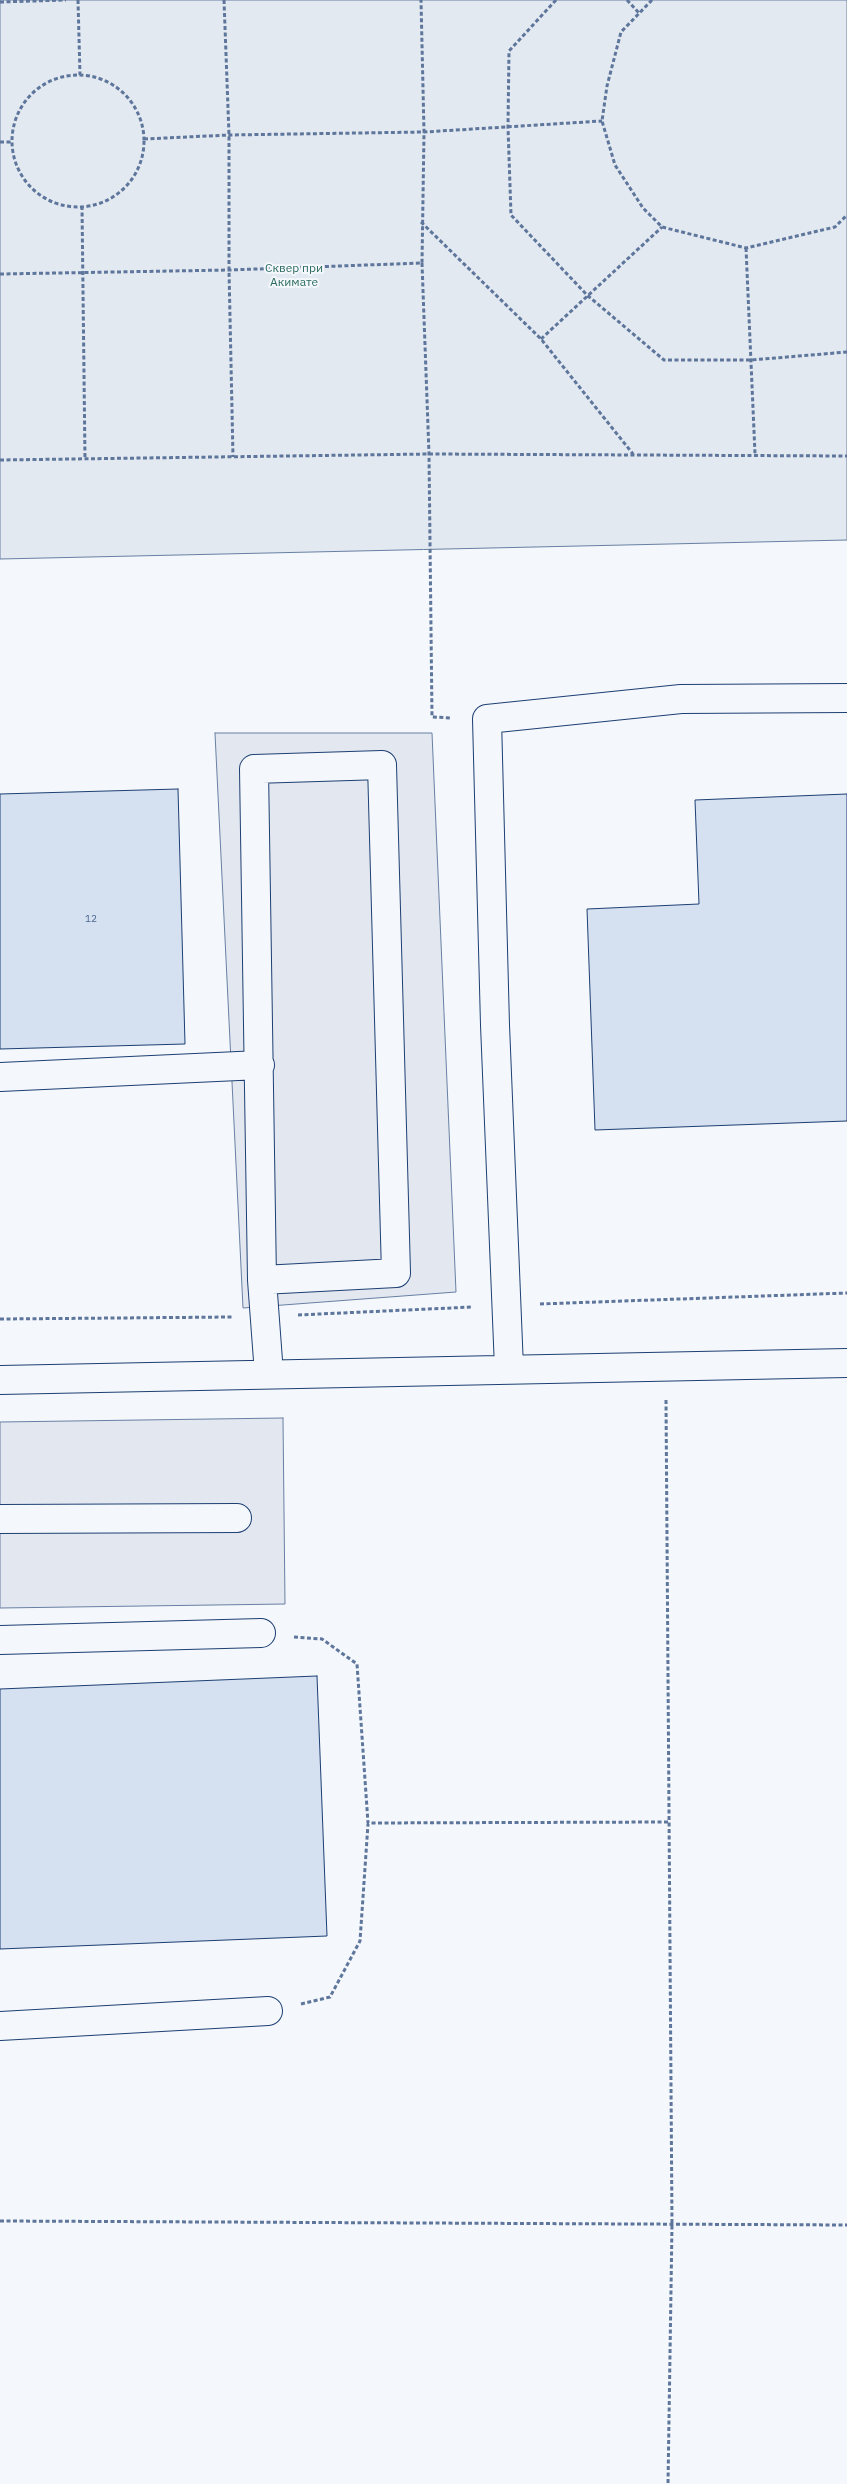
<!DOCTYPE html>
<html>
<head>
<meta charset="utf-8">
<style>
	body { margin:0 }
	canvas { display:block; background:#f4f7fb }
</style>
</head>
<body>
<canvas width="847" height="2484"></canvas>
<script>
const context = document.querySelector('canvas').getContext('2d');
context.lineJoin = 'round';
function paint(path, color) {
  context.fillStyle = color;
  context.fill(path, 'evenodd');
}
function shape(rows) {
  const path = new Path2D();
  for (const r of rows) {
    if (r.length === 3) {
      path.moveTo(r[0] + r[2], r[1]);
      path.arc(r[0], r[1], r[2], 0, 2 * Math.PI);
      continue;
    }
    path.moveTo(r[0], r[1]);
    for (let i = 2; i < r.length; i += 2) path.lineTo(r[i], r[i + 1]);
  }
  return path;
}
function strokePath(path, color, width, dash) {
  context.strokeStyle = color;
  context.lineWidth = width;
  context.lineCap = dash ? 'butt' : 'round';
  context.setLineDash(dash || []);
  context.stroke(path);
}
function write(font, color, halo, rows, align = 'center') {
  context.font = font + ' "IBM Plex Sans",sans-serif';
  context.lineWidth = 4;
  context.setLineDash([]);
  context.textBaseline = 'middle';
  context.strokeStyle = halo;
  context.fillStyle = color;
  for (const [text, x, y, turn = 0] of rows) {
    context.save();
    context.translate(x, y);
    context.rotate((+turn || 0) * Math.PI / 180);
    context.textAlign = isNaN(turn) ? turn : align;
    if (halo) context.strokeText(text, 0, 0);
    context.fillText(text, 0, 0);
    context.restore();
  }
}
const green = shape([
	[0,0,847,0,847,540,0,559,0,0]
]);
const parking = shape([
	[215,733,432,733,456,1292,243,1308,215,733],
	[283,1418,285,1604,0,1608,0,1422,283,1418]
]);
const building = shape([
	[178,789,185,1044,0,1049,0,794,178,789],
	[847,794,847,1121,595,1130,587,909,699,904,695,800,847,794],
	[317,1676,327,1936,0,1949,0,1689,317,1676]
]);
const path = shape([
	[78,0,80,75],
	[224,0,229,135,229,270,233,457],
	[556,0,509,51,508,127,511,215,587,295,664,360,751,360,847,352],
	[627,0,639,13],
	[652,0,621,32,607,86,602,121,615,165,643,208,662,227,746,248,835,227,847,215],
	[0,2,66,0],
	[78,141,66],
	[144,139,229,135,424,132,602,121],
	[0,142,12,142],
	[82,206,85,459],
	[421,222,541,339,633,454],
	[746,248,755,454],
	[422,263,429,454,432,717,452,718],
	[0,274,229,270,422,263,424,132,421,0],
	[541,339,662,227],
	[0,460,429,454,847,456],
	[540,1304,847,1293],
	[298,1315,472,1307],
	[0,1319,232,1317],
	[666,1400,672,2224,668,2484],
	[294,1637,322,1639,357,1664,368,1823,669,1822],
	[301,2004,330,1997,360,1941,368,1824],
	[0,2221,847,2225]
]);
const minor = shape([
	[0,1077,260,1065],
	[262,1280,396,1273,382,765,254,769,262,1280,269,1374],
	[509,1368,495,1025,487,719,681,699,847,698],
	[0,1380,847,1363],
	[0,1519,237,1518],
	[0,1640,261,1633],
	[0,2026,268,2011]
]);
const numberNames = [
	["12",91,919]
];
const parkNames = [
	["Сквер при",294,269],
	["Акимате",294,283]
];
paint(green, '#e3e9f0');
strokePath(green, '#687fa3', 1);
paint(parking, '#e3e8f0');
strokePath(parking, '#687fa3', 1);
paint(building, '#d5e0f0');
strokePath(building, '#1d3f73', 1);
strokePath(minor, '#1d3f73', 30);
strokePath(path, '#5e769c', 3, [4, 2.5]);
strokePath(minor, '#f4f7fb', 28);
write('10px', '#4b6792', null, numberNames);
write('12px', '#2c6c60', '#f4f7fb', parkNames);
</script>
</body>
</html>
